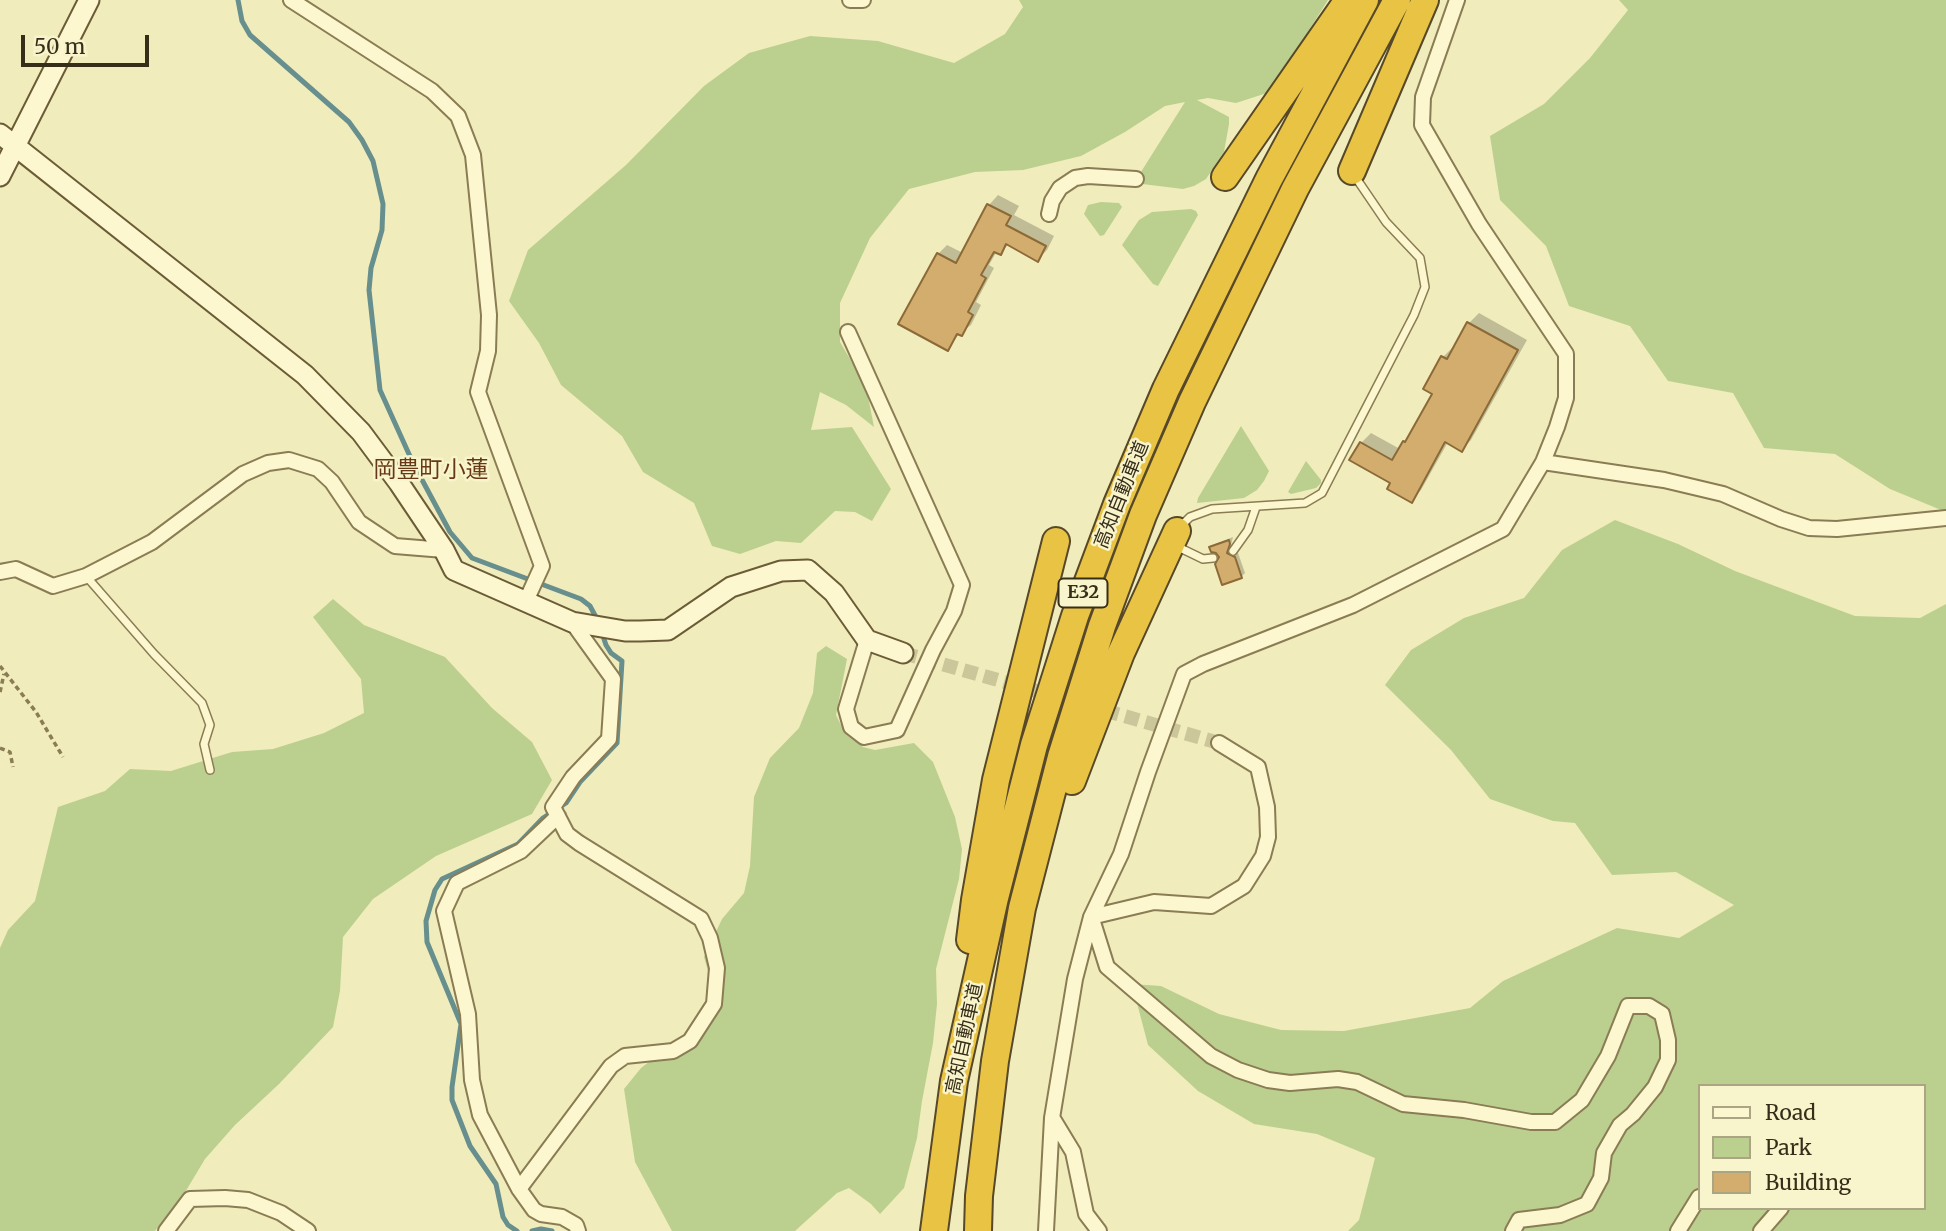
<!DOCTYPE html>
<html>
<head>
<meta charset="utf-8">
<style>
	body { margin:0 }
	#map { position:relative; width:1946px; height:1231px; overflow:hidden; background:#f1ecbb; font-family:Merriweather,serif }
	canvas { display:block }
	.legend { position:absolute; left:1698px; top:1084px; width:228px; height:126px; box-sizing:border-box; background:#f8f4cb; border:2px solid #aba584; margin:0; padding:9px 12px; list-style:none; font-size:21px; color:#372e1a }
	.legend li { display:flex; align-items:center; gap:14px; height:35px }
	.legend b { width:35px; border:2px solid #aba584 }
	.scale { position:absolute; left:21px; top:35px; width:128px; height:32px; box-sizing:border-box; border:4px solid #372e1a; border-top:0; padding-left:9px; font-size:21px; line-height:24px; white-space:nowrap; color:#372e1a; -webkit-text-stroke:5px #f8f4cb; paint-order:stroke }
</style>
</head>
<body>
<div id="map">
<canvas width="1946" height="1231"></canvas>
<ul class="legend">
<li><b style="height:9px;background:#fcf7cf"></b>Road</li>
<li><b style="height:19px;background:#bbd08f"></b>Park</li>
<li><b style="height:19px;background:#d3ad6e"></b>Building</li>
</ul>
<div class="scale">50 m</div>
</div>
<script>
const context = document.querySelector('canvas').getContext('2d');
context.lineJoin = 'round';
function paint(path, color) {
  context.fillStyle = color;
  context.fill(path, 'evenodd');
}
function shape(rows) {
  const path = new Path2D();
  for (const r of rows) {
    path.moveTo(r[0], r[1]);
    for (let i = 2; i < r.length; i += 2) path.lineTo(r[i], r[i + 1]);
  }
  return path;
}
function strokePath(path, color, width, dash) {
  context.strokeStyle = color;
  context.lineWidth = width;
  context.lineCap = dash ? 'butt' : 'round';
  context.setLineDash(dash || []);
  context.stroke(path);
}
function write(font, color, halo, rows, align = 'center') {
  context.font = font + ' Merriweather,"Noto Sans JP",serif';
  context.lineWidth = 5;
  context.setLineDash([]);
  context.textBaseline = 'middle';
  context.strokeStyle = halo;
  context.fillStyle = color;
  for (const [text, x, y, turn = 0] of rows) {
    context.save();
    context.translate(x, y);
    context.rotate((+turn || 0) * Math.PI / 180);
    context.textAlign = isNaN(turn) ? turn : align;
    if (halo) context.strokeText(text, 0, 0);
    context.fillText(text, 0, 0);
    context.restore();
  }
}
const green = shape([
	[1019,0,1328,0,1270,92,1236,103,1208,98,1197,100,1229,117,1229,124,1224,152,1206,179,1194,186,1183,189,1134,183,1185,102,1165,106,1125,132,1081,156,1023,170,975,172,909,189,870,238,840,303,840,342,866,386,874,427,846,405,820,392,811,430,852,427,891,489,872,521,855,512,835,511,801,543,776,541,740,554,712,546,694,503,643,472,622,436,561,385,539,343,509,301,528,250,626,165,704,86,749,53,810,36,878,41,954,63,1005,34,1023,7],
	[1619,0,1946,0,1946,512,1890,489,1835,454,1764,448,1733,393,1668,381,1630,326,1569,306,1546,246,1500,200,1490,136,1544,104,1590,58,1628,10],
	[1101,202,1119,203,1122,207,1104,235,1100,236,1084,214,1088,205],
	[1191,209,1196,211,1198,215,1158,286,1153,284,1122,245,1139,220,1152,212],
	[1241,426,1269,471,1264,481,1257,490,1244,498,1197,503,1198,498],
	[1306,461,1321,480,1321,483,1316,488,1291,494,1288,492],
	[1615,520,1678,544,1735,571,1855,616,1920,618,1946,604,1946,1231,1348,1231,1359,1220,1375,1158,1317,1134,1254,1124,1198,1091,1148,1045,1132,984,1161,986,1219,1014,1281,1030,1344,1031,1470,1008,1503,981,1617,928,1679,938,1734,905,1676,872,1612,875,1575,823,1553,821,1490,799,1451,750,1385,685,1411,650,1464,618,1524,598,1562,550],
	[1699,1086,1923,1086,1923,1208,1699,1208],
	[333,599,364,625,445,657,492,708,532,742,552,780,532,814,436,856,373,899,343,937,340,991,333,1027,279,1084,235,1125,205,1159,184,1194,155,1231,0,1231,0,948,8,930,35,901,58,807,105,791,130,769,171,771,232,752,273,749,324,733,364,713,361,679,313,617],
	[826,646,847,659,836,715,846,735,863,747,875,750,914,743,933,762,955,817,962,849,959,879,936,969,937,1004,933,1043,922,1101,917,1138,904,1188,880,1214,871,1204,849,1188,837,1193,795,1231,672,1231,635,1162,624,1089,641,1068,696,1026,714,992,704,957,722,919,744,893,750,866,754,797,770,758,799,728,813,693,817,653]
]);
const shadow = shape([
	[998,195,1019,206,1014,215,1054,236,1047,250,1037,260,1009,244,1000,253,997,251,989,265,994,268,976,302,981,305,971,325,960,333,947,349,938,254,947,245,963,253,989,205],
	[1479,313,1527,340,1471,440,1461,450,1448,442,1421,490,1411,500,1361,443,1371,433,1400,449,1412,434,1435,393,1443,357,1453,347,1455,348,1469,323],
	[1233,537,1230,549,1238,553,1245,573,1241,577,1211,548,1215,544]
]);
const stream = shape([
	[238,0,242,21,250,35,349,122,362,140,373,161,383,204,382,230,371,268,369,290,380,390,413,463,450,532,472,558,581,599,590,606,598,621],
	[517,1231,508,1225,503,1217,496,1184,470,1146,452,1100,452,1087,461,1024,427,942,426,921,435,890,442,879,518,844,543,818,566,803,580,782,617,743,622,661,611,653,606,645,601,630],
	[532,1231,541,1229,552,1231]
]);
const building = shape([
	[987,204,1011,216,1006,225,1046,246,1038,262,1006,244,1001,255,994,252,981,275,986,278,968,312,973,315,962,336,957,334,948,351,898,324,937,253,956,263,987,204],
	[1467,322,1518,350,1462,452,1445,442,1412,503,1387,489,1390,483,1349,460,1360,442,1392,460,1403,441,1405,442,1432,394,1423,389,1441,356,1447,359,1467,322],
	[1229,540,1230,544,1227,553,1235,557,1242,578,1222,585,1215,564,1219,557,1216,553,1211,552,1209,547,1229,540]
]);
const streetTunnel = shape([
	[903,653,1219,743]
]);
const path = shape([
	[0,666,36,712,63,757],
	[0,692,4,674],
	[0,748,10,752,13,767]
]);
const lane = shape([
	[1181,526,1190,517,1212,509,1305,503,1322,493,1414,315,1425,287,1420,258,1386,222,1354,175],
	[1174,545,1203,559,1213,558],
	[1233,551,1248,530,1256,507],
	[86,576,154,654,202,703,210,725,204,744,210,770]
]);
const street = shape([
	[291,0,432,91,458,116,473,155,489,315,488,351,478,392,542,566,526,601],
	[850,0,863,0],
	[1049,214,1052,201,1060,188,1075,178,1088,176,1136,179],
	[848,332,962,585,954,611,933,650,897,730,864,737,851,727,846,709,867,640],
	[1543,462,1664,480,1723,494,1781,519,1809,528,1837,529,1946,518],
	[0,572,16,569,53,586,86,576,152,542,243,474,268,463,289,460,318,469,332,482,359,522,395,546,444,550],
	[558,816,521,851,457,883,444,911,468,1014,472,1080,480,1115,519,1189,534,1210,541,1214,562,1217,576,1225,578,1231],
	[1091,917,1154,902,1211,906,1244,886,1263,856,1268,837,1267,807,1258,767,1219,743],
	[1092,919,1107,967,1211,1056,1238,1070,1268,1080,1290,1083,1338,1079,1357,1082,1403,1104,1464,1110,1531,1122,1555,1122,1582,1100,1608,1056,1628,1006,1649,1006,1662,1014,1668,1040,1668,1060,1655,1087,1633,1114,1620,1125,1604,1153,1601,1178,1587,1204,1560,1215,1519,1220,1513,1231],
	[1053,1119,1073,1152,1086,1214,1099,1231],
	[519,1189,611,1066,625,1056,673,1051,690,1041,714,1004,717,968,710,938,701,919,579,843,567,834,553,807,573,777,609,739,613,679,572,622],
	[166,1231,190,1199,225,1198,248,1200,281,1213,308,1231],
	[1046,1231,1052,1118,1075,979,1091,917,1121,854,1148,772,1184,674,1203,664,1353,605,1503,529,1543,462,1557,427,1566,398,1566,354,1479,224,1422,125,1423,97,1457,0],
	[1678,1231,1699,1197],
	[1761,1231,1781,1208]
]);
const secondary = shape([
	[0,134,305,375,361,432,399,483,444,550,454,570,572,622,625,631,640,631,668,630,731,587,781,571,808,570,834,593,867,640,903,653],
	[0,176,89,0]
]);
const highway = shape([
	[1352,171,1425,0],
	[1225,177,1346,3],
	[1072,781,1121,653,1177,531],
	[970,940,975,900,996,780,1056,541],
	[934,1231,954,1081,995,898,1034,745,1075,616,1117,504,1166,389,1269,179,1365,0],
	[978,1231,979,1196,995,1061,1022,908,1061,757,1102,626,1143,515,1192,402,1295,189,1397,0]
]);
const shields = [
	[1083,593,49]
];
const shieldNames = [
	["E32",1083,593]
];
const streetNames = [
	["高知自動車道",1122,495,-68],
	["高知自動車道",965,1039,-78]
];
const quarterNames = [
	["岡豊町小蓮",431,470]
];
paint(green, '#bbd08f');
paint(shadow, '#0003');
strokePath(stream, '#678f8e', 5);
paint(building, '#d3ad6e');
strokePath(building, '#8b6a38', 2);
strokePath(streetTunnel, '#ccc69b', 14, [14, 7]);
strokePath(lane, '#8a7c54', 10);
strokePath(street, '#8a7c54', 18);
strokePath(secondary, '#6b5c37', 23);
strokePath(highway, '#564829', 30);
strokePath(path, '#8a7c54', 3.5, [5, 3.5]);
strokePath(lane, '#fcf7cf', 7);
strokePath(street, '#fcf7cf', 14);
strokePath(secondary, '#fcf7cf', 19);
strokePath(highway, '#e9c343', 26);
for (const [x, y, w] of shields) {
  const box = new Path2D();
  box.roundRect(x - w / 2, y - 14.5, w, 29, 5);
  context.fillStyle = '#f8f4cb';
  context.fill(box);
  strokePath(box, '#372e1a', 2);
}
write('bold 18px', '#372e1a', null, shieldNames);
write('19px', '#372e1a', '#f8f4cb', streetNames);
write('23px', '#673816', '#f8f4cb', quarterNames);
</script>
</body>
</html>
